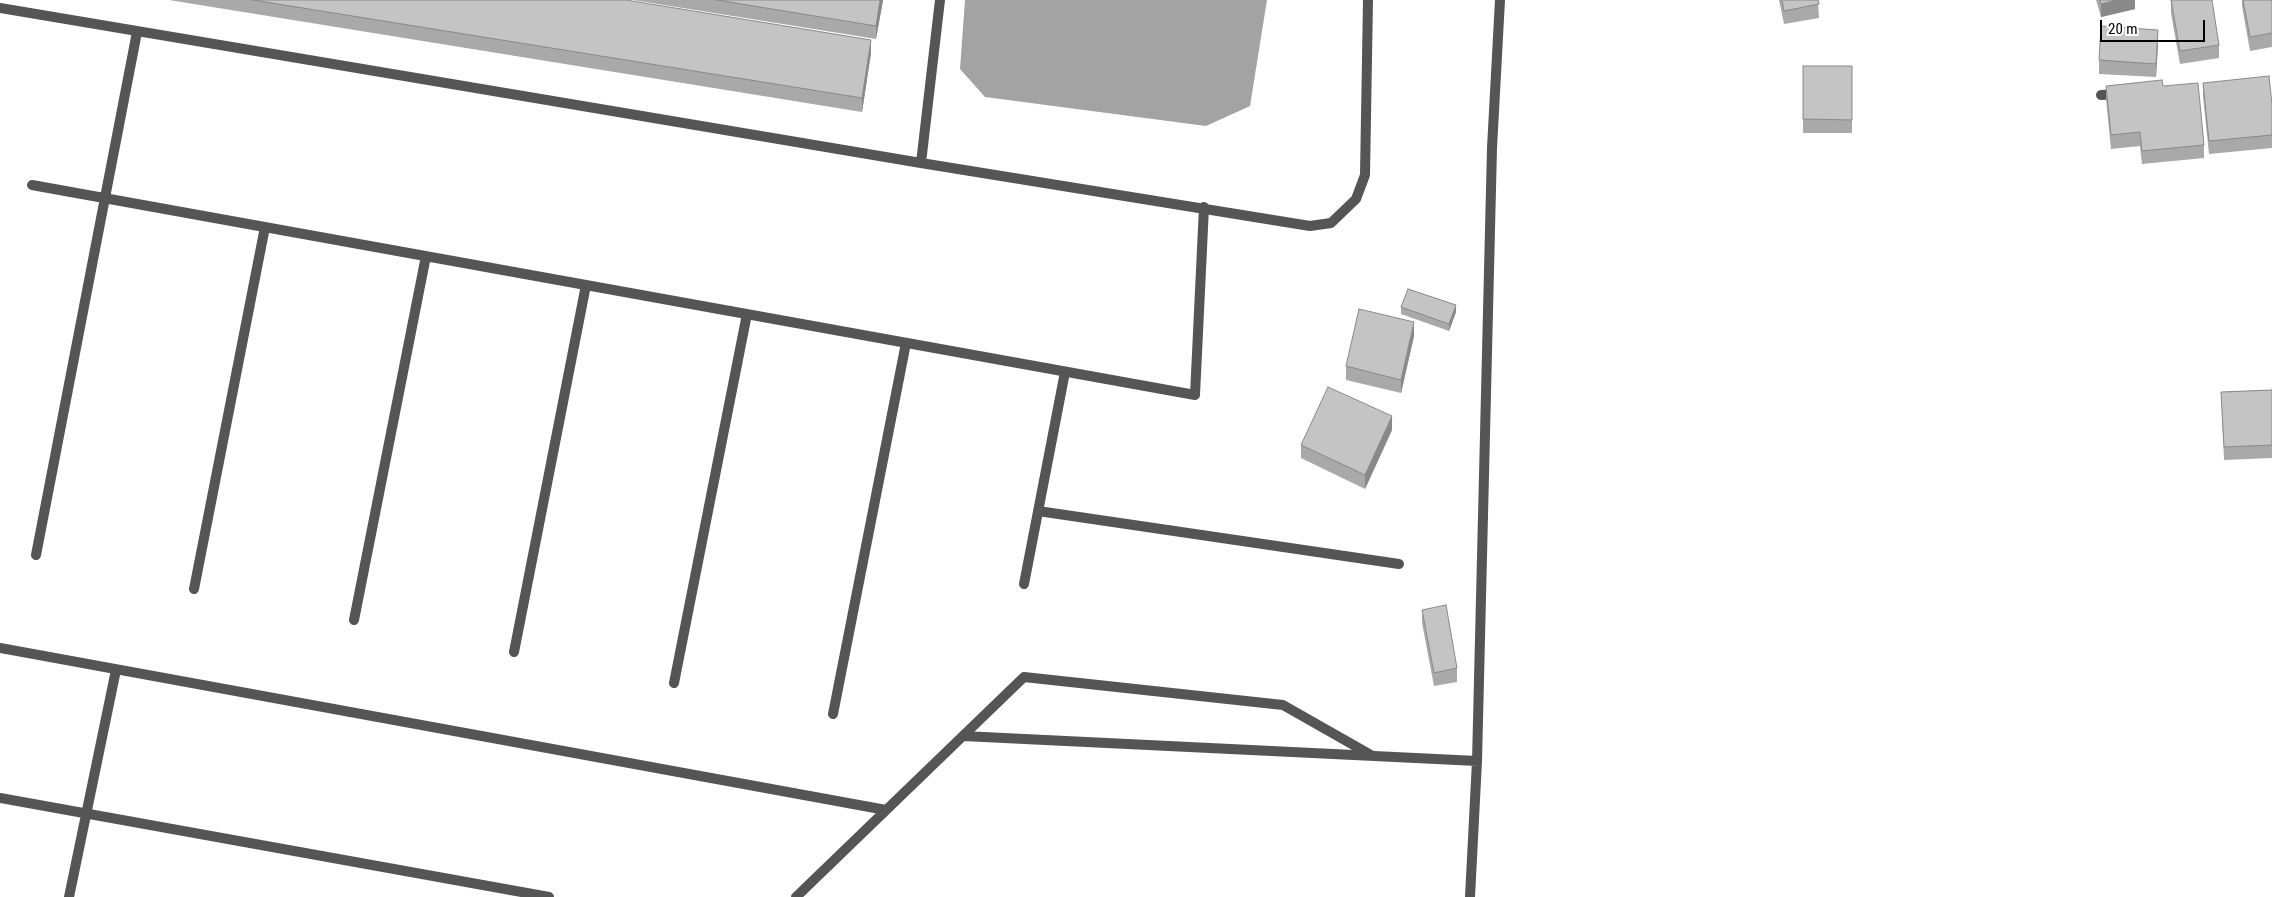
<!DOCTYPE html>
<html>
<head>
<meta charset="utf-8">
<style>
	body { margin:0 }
	#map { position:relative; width:2272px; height:897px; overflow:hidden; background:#fff; font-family:"Roboto Condensed",sans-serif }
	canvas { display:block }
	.scale { position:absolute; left:2100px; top:20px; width:105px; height:22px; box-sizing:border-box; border:2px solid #000; border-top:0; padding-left:6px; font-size:15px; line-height:18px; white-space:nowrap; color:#000; -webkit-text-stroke:4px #fff; paint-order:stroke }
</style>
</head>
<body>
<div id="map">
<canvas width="2272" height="897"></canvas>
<div class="scale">20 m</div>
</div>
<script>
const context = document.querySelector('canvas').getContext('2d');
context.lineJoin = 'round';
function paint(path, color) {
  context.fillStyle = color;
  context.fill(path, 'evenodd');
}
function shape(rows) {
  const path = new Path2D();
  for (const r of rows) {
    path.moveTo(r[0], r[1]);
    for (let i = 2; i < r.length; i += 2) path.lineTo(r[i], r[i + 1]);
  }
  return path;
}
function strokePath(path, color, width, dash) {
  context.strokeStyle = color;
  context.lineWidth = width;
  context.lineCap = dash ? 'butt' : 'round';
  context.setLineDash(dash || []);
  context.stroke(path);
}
const water = shape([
	[965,0,1267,0,1250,106,1206,126,985,97,960,69]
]);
const street = shape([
	[0,8,921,163,1310,226,1331,223,1356,199,1365,175,1368,0],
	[2101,95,2120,94],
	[921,163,940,0],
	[32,185,1195,395,1204,207],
	[1038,511,1399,564],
	[36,555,137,32],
	[1024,584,1065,372],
	[194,589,265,227],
	[354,620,426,256],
	[0,648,886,810],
	[514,652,586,285],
	[674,683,747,314],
	[833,714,906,343],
	[963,736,1477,761],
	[0,798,549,897],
	[69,897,116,670],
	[796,897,1024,677,1283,705,1371,755],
	[1470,897,1477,761,1492,148,1500,0]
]);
const wall = shape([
	[169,0,626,0,871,53,862,112],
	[633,0,883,0,876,39],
	[1779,0,1818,0,1819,18,1784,24],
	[2096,0,2135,0,2135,9,2101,17],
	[2171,0,2219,45,2219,58,2180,64,2171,13],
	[2242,0,2272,0,2272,47,2250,51,2242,6],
	[2158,43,2156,77,2099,74,2099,60],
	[1803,66,1852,66,1852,133,1803,133],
	[2203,83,2272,104,2272,148,2209,154,2203,96],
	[2106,86,2163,86,2204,145,2204,158,2142,164,2140,146,2111,149,2106,99],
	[1401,307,1456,312,1449,331,1401,314],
	[1414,336,1401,393,1346,380,1346,366],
	[2272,390,2272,458,2224,460,2221,392],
	[1392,430,1365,489,1301,458,1301,445],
	[1422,610,1457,668,1457,682,1434,686,1422,623]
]);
const shadedWall = shape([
	[880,0,883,0,876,39,876,26],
	[2116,0,2135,0,2135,9,2101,17,2101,4],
	[2158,30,2158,43,2156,77,2156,64],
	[871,40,871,53,862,112,862,98],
	[1456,305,1456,312,1449,331,1449,324],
	[1414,322,1414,336,1401,393,1401,380],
	[1392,416,1392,430,1365,489,1365,475]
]);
const building = shape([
	[253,0,626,0,871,40,862,98,253,0],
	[717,0,880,0,876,26,717,0],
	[1782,0,1818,0,1819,4,1784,11,1782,0],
	[2100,0,2116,0,2101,4,2100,0],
	[2171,0,2212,0,2219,45,2180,51,2171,0],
	[2243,0,2272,0,2272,33,2250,37,2243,0],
	[2101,26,2158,30,2156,64,2099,60,2101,26],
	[1803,66,1852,66,1852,120,1803,119,1803,66],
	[2269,76,2272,104,2272,135,2209,141,2203,83,2269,76],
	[2162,80,2163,86,2198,83,2204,145,2142,151,2140,132,2111,135,2106,86,2162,80],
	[1408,289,1456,305,1449,324,1401,307,1408,289],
	[1359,309,1414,322,1401,380,1346,366,1359,309],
	[1328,387,1392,416,1365,475,1301,445,1328,387],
	[2272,390,2272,445,2224,447,2221,392,2272,390],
	[1446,605,1457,668,1434,673,1422,610,1446,605]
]);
paint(water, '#a3a3a3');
strokePath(street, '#555', 10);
paint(wall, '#a9a9a9');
paint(shadedWall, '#898989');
paint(building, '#c4c4c4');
strokePath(building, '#898989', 1);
</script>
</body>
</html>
